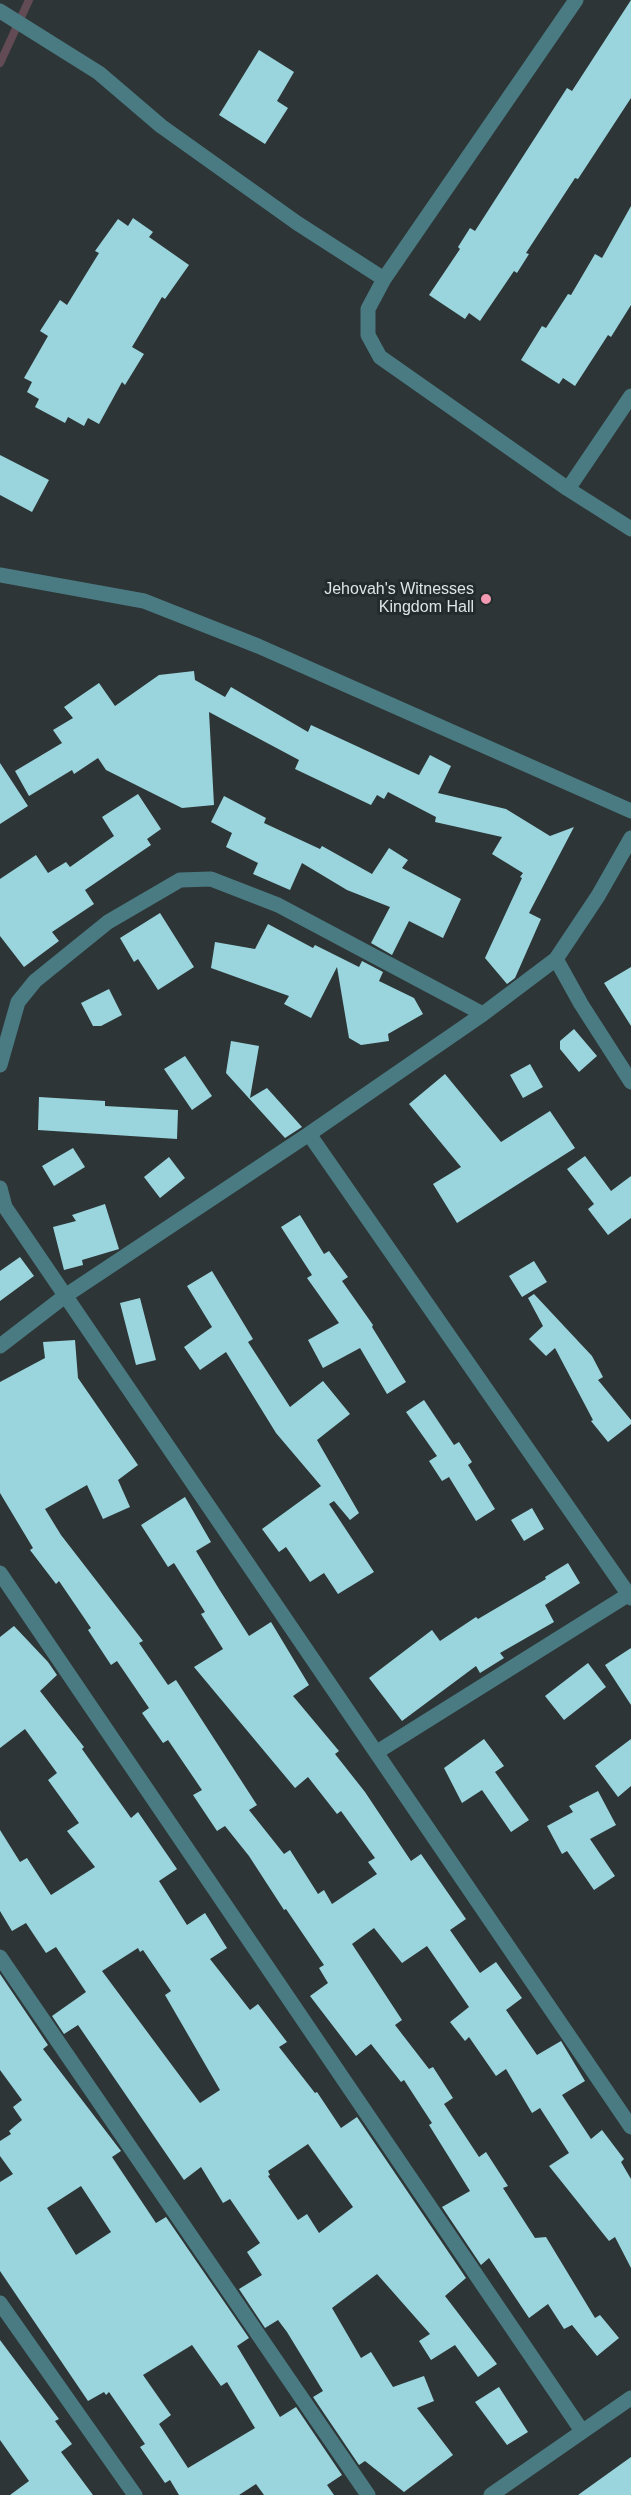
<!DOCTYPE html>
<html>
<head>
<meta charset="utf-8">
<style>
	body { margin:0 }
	canvas { display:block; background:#2d3536 }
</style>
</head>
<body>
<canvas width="631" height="2495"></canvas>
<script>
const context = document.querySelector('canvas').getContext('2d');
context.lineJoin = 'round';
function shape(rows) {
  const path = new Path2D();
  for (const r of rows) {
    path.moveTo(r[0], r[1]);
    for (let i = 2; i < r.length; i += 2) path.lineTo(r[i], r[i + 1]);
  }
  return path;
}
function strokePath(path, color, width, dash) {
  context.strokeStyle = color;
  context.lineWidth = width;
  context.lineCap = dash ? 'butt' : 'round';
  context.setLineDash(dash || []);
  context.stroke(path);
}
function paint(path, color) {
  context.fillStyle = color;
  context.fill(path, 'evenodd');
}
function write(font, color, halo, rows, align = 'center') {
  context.font = font + ' Helvetica,sans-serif';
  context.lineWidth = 6;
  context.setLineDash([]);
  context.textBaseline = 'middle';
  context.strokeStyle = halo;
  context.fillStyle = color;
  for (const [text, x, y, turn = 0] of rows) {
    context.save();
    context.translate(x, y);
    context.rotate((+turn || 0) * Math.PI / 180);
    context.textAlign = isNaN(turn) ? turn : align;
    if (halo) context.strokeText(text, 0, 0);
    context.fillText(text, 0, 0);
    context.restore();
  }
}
const stream = shape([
	[0,63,29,0]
]);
const building = shape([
	[631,0,631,98,578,179,575,178,526,253,529,254,517,273,514,271,480,321,469,313,465,319,429,295,460,249,458,247,470,228,475,231,567,88,572,91],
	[259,50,294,72,277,101,288,108,265,144,219,115],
	[631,206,631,305,611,337,608,335,575,386,563,378,559,384,521,360,542,326,546,328,568,294,571,295,595,254,602,258],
	[133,218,153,232,149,237,189,265,165,299,162,297,132,347,144,354,125,385,122,382,99,424,88,418,84,426,68,417,65,423,35,407,39,399,27,392,32,382,24,378,48,336,40,331,60,300,67,305,99,253,95,251,118,219,128,226],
	[0,455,49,480,32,512,0,495],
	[194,671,195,680,225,697,231,687,308,732,311,725,419,775,430,755,451,766,438,793,506,809,550,836,574,827,529,913,541,919,515,978,507,984,485,958,522,878,520,877,523,873,492,854,502,837,435,822,436,817,388,792,384,799,377,795,371,805,295,769,299,760,209,712,214,805,182,808,106,770,98,758,74,774,72,770,29,796,15,771,62,743,53,730,73,718,64,707,99,683,115,706,159,675],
	[0,763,28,806,0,824],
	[138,794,161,829,147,839,151,845,85,890,94,904,52,932,59,941,24,967,0,936,0,879,36,855,48,873,66,862,70,867,114,836,102,817],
	[224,796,266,818,264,823,320,849,322,846,372,874,389,848,408,860,402,868,461,899,443,938,409,921,392,955,371,943,390,907,347,890,302,863,290,890,253,874,258,863,226,847,232,833,211,822],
	[160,913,194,967,158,990,138,959,134,962,120,938],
	[268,924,313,948,315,945,359,967,362,961,383,972,379,981,414,998,423,1014,388,1034,389,1041,361,1045,349,1038,337,967,311,1018,284,1004,289,996,211,968,215,942,255,949],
	[631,967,631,1026,604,983],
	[109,989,122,1015,101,1026,93,1026,81,1003],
	[574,1029,597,1056,579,1072,560,1049,560,1041],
	[231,1041,259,1046,250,1098,267,1088,302,1127,285,1138,226,1073],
	[185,1056,212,1096,192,1110,164,1069],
	[530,1064,543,1087,523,1098,510,1075],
	[445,1074,501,1142,550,1111,575,1148,457,1223,433,1184,461,1167,409,1104],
	[39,1097,105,1101,105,1106,178,1110,177,1139,38,1130],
	[73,1148,85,1167,54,1186,42,1166],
	[585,1156,611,1191,631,1176,631,1218,608,1235,588,1209,594,1204,567,1169],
	[169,1157,185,1178,160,1198,144,1177],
	[105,1204,119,1249,82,1260,83,1265,64,1270,53,1227,76,1221,72,1215],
	[300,1215,324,1254,329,1251,348,1277,342,1281,373,1325,372,1327,406,1382,387,1394,360,1348,323,1368,308,1340,339,1323,307,1278,312,1275,281,1227],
	[20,1257,34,1276,0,1301,0,1271],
	[534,1261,547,1282,522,1297,509,1276],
	[212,1271,253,1339,248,1342,290,1407,323,1381,350,1414,317,1440,359,1513,350,1520,334,1501,329,1504,374,1572,338,1594,324,1573,310,1582,286,1547,279,1552,262,1529,321,1486,276,1433,226,1352,200,1370,184,1347,212,1327,187,1286],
	[534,1294,592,1356,603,1377,598,1380,631,1420,631,1424,608,1442,591,1421,593,1420,555,1348,546,1356,529,1339,543,1326,528,1298],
	[140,1298,156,1360,136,1365,120,1303],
	[75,1340,78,1378,138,1465,118,1480,130,1507,103,1519,87,1485,45,1509,61,1535,143,1641,139,1643,168,1685,176,1680,257,1805,249,1810,284,1854,290,1850,318,1894,324,1890,332,1904,377,1874,368,1862,375,1858,341,1811,337,1814,308,1777,295,1788,194,1667,223,1649,201,1614,205,1612,174,1563,168,1567,141,1525,185,1497,211,1542,196,1551,219,1589,249,1636,271,1622,309,1685,293,1696,339,1751,335,1754,365,1792,411,1861,421,1854,466,1919,450,1930,480,1973,496,1962,522,1998,506,2010,537,2055,561,2041,585,2081,562,2095,591,2139,602,2130,624,2159,621,2162,631,2179,631,2268,615,2237,609,2241,549,2166,569,2153,540,2108,532,2113,506,2069,496,2076,469,2037,465,2041,450,2022,469,2007,427,1946,402,1963,374,1928,352,1944,402,2020,395,2025,429,2069,433,2067,453,2098,444,2104,479,2157,486,2152,508,2186,503,2188,535,2238,546,2237,595,2318,600,2315,619,2338,597,2356,572,2325,564,2329,548,2304,529,2318,489,2258,481,2265,442,2207,470,2191,429,2125,432,2123,404,2080,401,2082,371,2044,356,2056,310,1996,328,1983,319,1968,324,1965,286,1909,284,1910,249,1856,225,1826,217,1831,193,1795,202,1790,168,1740,163,1743,142,1713,149,1708,117,1661,111,1665,88,1630,91,1628,59,1581,56,1584,30,1550,33,1548,0,1493,0,1382,45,1358,43,1342],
	[424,1400,454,1445,459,1442,472,1462,468,1465,495,1509,476,1521,449,1477,442,1481,429,1461,437,1456,406,1412],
	[532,1508,544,1529,524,1541,511,1520],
	[568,1563,580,1583,545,1605,554,1622,500,1653,504,1658,480,1673,476,1666,402,1721,369,1678,432,1630,440,1641,476,1617,478,1619,546,1579,545,1577],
	[14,1626,48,1662,57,1675,40,1691,84,1747,82,1749,131,1818,138,1812,177,1869,159,1881,187,1925,205,1913,227,1948,210,1959,250,2010,258,2004,287,2042,279,2047,315,2093,317,2092,341,2128,357,2117,466,2278,445,2296,497,2364,478,2377,455,2345,431,2360,419,2341,430,2334,377,2274,332,2308,361,2358,371,2352,393,2387,424,2376,434,2401,417,2408,453,2455,404,2492,365,2461,359,2465,313,2397,323,2391,287,2332,278,2320,265,2328,239,2289,262,2275,247,2252,260,2243,230,2199,223,2203,201,2167,184,2180,78,2025,64,2034,52,2016,86,1992,56,1947,46,1953,26,1923,12,1931,0,1911,0,1830,20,1862,27,1858,51,1895,95,1867,67,1831,79,1823,48,1780,57,1773,25,1729,0,1748,0,1637],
	[138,1948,140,1952,143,1950,171,1991,165,1995,220,2090,200,2103,102,1971],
	[308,2144,353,2207,319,2233,307,2214,298,2220,268,2176,270,2175,268,2171],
	[631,1648,631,1705,605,1665],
	[588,1663,606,1687,564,1720,545,1696],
	[484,1739,504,1766,495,1772,529,1820,511,1832,482,1790,462,1803,444,1768],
	[631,1739,631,1786,618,1797,595,1766],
	[598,1791,616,1825,590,1839,615,1876,594,1890,567,1851,562,1854,547,1826,573,1812,569,1806],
	[0,1974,48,2045,43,2049,121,2151,112,2157,156,2223,166,2217,249,2338,237,2346,280,2417,296,2407,342,2475,327,2485,334,2495,264,2495,256,2484,239,2495,179,2495,170,2480,165,2483,140,2447,145,2444,109,2392,106,2395,104,2392,88,2401,0,2271,0,2182,13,2174,0,2156,0,2141,11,2134,9,2131,22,2120,13,2107,22,2100,0,2070],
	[81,2186,111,2232,76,2255,47,2208],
	[192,2345,221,2386,227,2382,255,2428,188,2468,159,2424,171,2415,143,2375],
	[0,2340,59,2419,55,2421,72,2444,61,2452,93,2495,10,2495,29,2481,0,2440],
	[499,2387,528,2432,507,2445,475,2402],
	[631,2457,631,2495,578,2495]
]);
const minor = shape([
	[576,0,384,279,368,309,368,335,380,357,568,489,631,529],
	[0,11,99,73,161,126,297,223,384,279],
	[568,489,631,396],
	[0,575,144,601,258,646,631,811],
	[631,838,598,896,556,959,483,1014,309,1134,631,1598],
	[556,959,581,1004,631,1082],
	[0,1065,18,1002,35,981,108,922,180,880,211,879,278,905,483,1014],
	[0,1188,5,1207,631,2127],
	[0,1346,65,1296,309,1134],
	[0,1573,582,2431],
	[377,1752,631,1593],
	[0,1957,368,2495],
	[0,2303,135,2495],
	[491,2495,631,2398]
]);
const markers = [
	[486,599,6,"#f19ab1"]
];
const poiNames = [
	["Jehovah's Witnesses",474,590],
	["Kingdom Hall",474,608]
];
strokePath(stream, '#624b54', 8);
paint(building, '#9ad5de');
strokePath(minor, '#4a7b82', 15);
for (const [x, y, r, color] of markers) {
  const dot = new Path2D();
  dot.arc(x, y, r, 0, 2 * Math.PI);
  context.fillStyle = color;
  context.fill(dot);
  strokePath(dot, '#232b2c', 2);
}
write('16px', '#dfe4e5', '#232b2c', poiNames, 'right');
</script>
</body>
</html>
